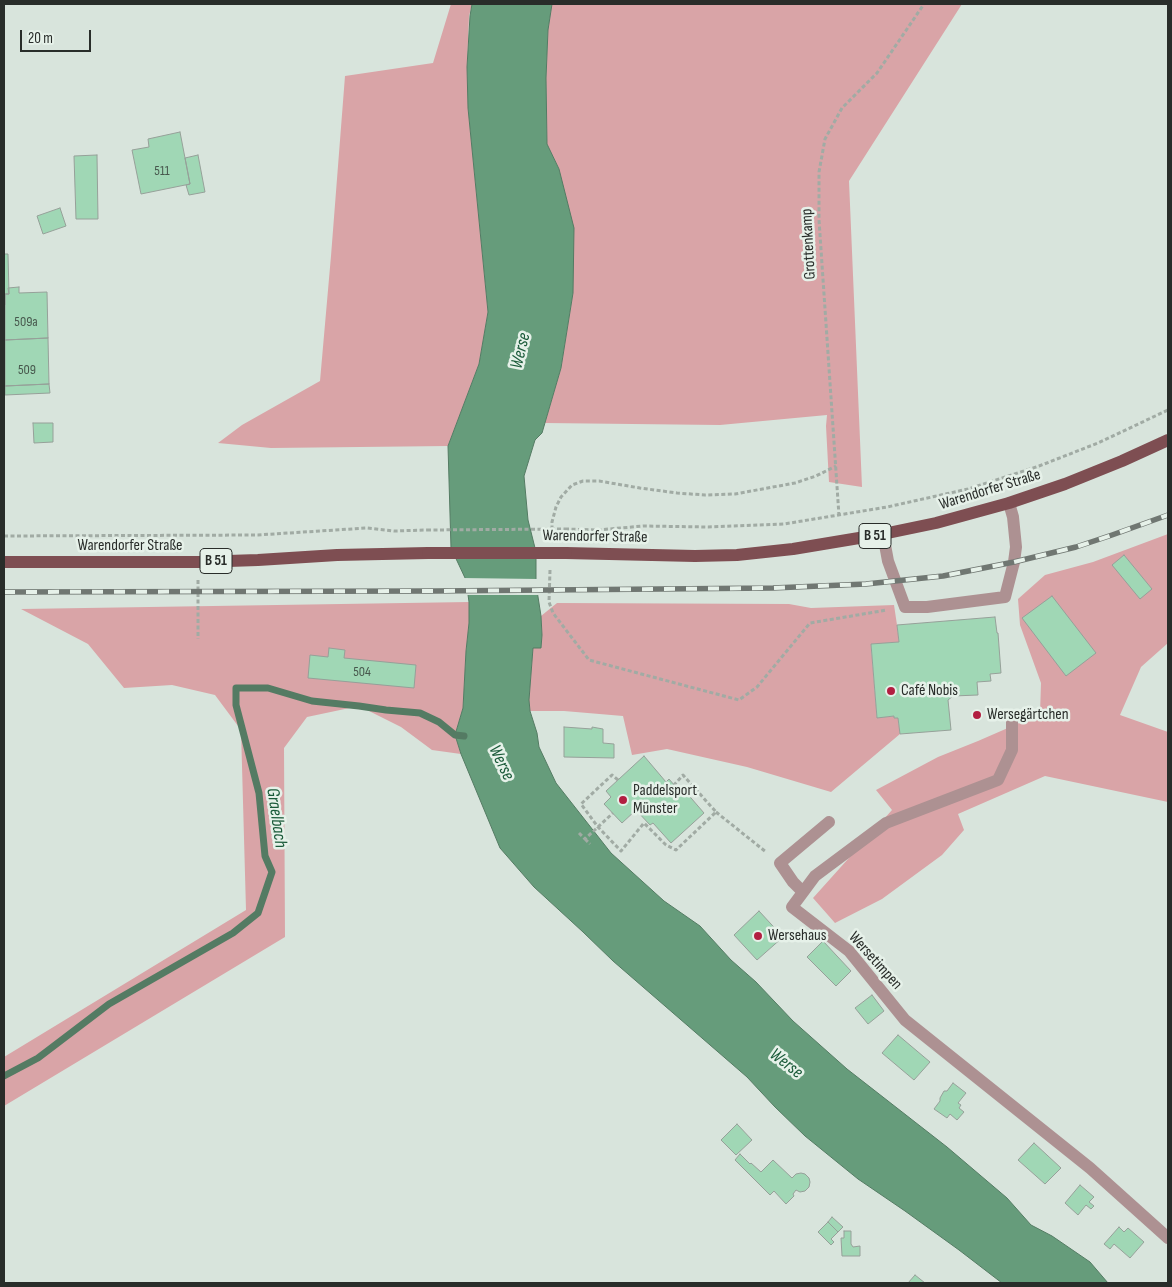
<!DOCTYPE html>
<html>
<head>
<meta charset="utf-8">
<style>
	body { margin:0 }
	#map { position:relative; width:1172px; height:1287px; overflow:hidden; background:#d8e4dc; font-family:"Sofia Sans Condensed",sans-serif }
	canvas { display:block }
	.frame { position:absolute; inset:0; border:5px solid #292d2a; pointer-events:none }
	.scale { position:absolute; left:20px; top:30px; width:71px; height:22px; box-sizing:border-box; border:2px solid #292d2a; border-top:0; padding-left:6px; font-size:15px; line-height:18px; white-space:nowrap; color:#292d2a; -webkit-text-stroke:4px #e6f1e9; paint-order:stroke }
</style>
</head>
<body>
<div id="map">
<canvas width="1172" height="1287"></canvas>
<div class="frame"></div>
<div class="scale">20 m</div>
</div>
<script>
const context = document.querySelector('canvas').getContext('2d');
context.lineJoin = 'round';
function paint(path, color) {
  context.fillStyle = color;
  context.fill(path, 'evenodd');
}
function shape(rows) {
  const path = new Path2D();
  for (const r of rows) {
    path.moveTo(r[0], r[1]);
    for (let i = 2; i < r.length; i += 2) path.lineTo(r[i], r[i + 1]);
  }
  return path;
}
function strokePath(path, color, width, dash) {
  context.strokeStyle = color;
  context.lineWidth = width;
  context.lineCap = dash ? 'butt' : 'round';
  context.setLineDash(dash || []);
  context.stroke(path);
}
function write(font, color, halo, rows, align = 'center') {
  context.font = font + ' "Sofia Sans Condensed",sans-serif';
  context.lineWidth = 5;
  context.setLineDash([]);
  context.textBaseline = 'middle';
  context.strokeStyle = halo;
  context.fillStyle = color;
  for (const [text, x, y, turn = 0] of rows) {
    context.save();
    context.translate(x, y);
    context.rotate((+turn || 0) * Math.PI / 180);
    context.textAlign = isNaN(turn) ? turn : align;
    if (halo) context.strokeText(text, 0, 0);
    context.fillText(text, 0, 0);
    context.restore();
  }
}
const green = shape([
	[451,4,472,4,469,16,467,67,468,108,488,312,479,364,448,446,271,448,218,443,242,425,320,381,331,256,345,76,433,63],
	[552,4,962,4,849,181,862,487,829,482,826,426,827,415,720,425,545,423,561,368,573,293,559,169,547,144,546,78,548,30],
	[1168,534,1168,643,1141,667,1120,715,1168,732,1168,802,1045,776,958,814,964,830,942,855,882,899,835,923,813,898,892,810,876,790,938,757,978,741,1040,714,1041,683,1020,625,1018,599,1045,575,1093,562],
	[469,602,469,623,466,651,463,708,455,735,461,754,432,750,401,727,359,706,307,717,284,748,285,937,4,1106,4,1057,246,910,241,730,215,695,172,685,124,688,88,644,21,609],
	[557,603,789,604,811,608,894,605,897,625,899,642,871,645,877,717,894,716,894,718,898,718,900,734,831,792,747,767,667,749,632,755,623,716,564,711,530,711,529,700,533,647,541,648,542,635,541,616]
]);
const water = shape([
	[472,4,552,4,548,30,546,78,547,144,559,169,574,228,573,293,561,368,542,433,535,440,524,476,528,520,536,552,536,584,541,616,542,635,541,648,533,648,529,700,530,711,537,733,539,747,556,783,611,853,664,901,700,926,731,960,756,982,793,1021,847,1069,947,1147,1007,1198,1031,1225,1052,1236,1090,1262,1108,1283,1002,1283,959,1250,905,1211,858,1179,805,1136,775,1107,747,1077,613,961,583,932,534,887,500,848,461,754,455,735,463,708,466,651,469,623,469,602,466,580,451,548,448,446,479,364,488,312,468,108,467,67,470,16,472,4]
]);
const pier = shape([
	[462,578,538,579,540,595,465,595]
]);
const stream = shape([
	[4,1076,38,1058,109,1004,233,933,258,913,272,872,265,856,259,793,236,705,236,688,268,688,312,701,359,706,386,710,420,713,439,722,455,735,464,736]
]);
const building = shape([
	[180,132,190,184,141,194,132,150,149,147,148,139,180,132],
	[97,155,98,219,76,219,74,156,97,155],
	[198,155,205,192,189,195,186,185,190,184,185,158,198,155],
	[60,208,66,226,43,234,37,216,60,208],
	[4,254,8,254,9,294,5,294,5,305,4,305,4,254],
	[19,287,19,293,47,292,48,338,5,340,5,294,9,294,8,288,19,287],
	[48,338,49,384,5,386,5,340,48,338],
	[49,384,50,393,5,395,5,386,49,384],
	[33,423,53,423,53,442,34,443,33,423],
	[1124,555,1152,589,1140,599,1112,565,1124,555],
	[1052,596,1096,653,1066,676,1022,618,1052,596],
	[995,617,997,633,998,633,1001,673,990,674,991,681,977,682,978,695,953,696,948,700,951,730,900,734,898,718,894,718,894,716,877,718,871,644,899,642,897,625,995,617],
	[329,648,345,650,344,658,416,665,414,688,308,678,310,655,328,657,329,648],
	[564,727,592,729,592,727,603,729,603,743,614,744,614,758,564,757,564,727],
	[644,756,666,782,669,779,682,794,685,791,704,813,671,843,653,823,650,825,636,810,622,823,604,804,611,797,606,791,644,756],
	[759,911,783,937,757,960,734,935,759,911],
	[823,941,851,971,836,986,807,957,823,941],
	[872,995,884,1011,868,1024,855,1008,872,995],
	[898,1035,930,1062,914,1080,882,1053,898,1035],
	[953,1083,966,1093,958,1103,961,1105,959,1108,964,1112,957,1120,950,1114,947,1118,934,1109,940,1101,940,1098,944,1091,947,1091,953,1083],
	[737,1124,752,1140,736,1155,721,1140,737,1124],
	[1034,1143,1061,1168,1045,1184,1018,1160,1034,1143],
	[740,1154,750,1164,751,1163,761,1172,773,1160,792,1178,796,1174,801,1173,805,1174,809,1178,810,1182,809,1187,805,1191,800,1192,796,1190,793,1194,794,1196,786,1204,774,1191,770,1195,735,1160,740,1154],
	[1080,1185,1094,1197,1089,1202,1094,1206,1091,1209,1086,1205,1078,1215,1065,1203,1080,1185],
	[832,1217,843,1227,838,1232,828,1222,832,1217],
	[828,1222,838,1232,831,1239,834,1242,831,1245,818,1232,828,1222],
	[1119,1227,1124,1232,1128,1228,1144,1242,1130,1258,1114,1244,1110,1249,1104,1244,1119,1227],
	[844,1231,851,1231,851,1244,853,1247,860,1246,860,1256,842,1256,841,1238,844,1238,844,1231],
	[915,1275,925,1283,908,1283,915,1275]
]);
const path = shape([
	[839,516,819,220,819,172,825,139,842,108,877,73,924,4],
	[565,529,598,530,643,526,708,527,784,524,887,507,968,489,1039,466,1098,443,1168,410],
	[4,536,258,535,367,528,394,531,427,530],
	[552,536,552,522,556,507,561,497,572,485,583,481,599,481,640,488,677,493,705,495,735,494,795,483,816,476,836,466],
	[550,570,549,602,553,613,589,660,739,700,757,687,810,623,887,610],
	[198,580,198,639],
	[618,780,612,775,581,804,598,827,621,851,644,823,666,845,676,850,716,812,683,775,674,785],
	[716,812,766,852],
	[579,833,585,839,613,813],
	[585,839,590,844]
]);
const minor = shape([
	[883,534,888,561,905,607,927,607,1005,597,1014,562,1016,547,1013,517,1009,503],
	[1012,721,1012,750,998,780,886,823,815,876,792,907,849,951,905,1020,1090,1168,1168,1238],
	[803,892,793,882,780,863,829,822]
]);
const major = shape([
	[566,553,695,556,737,555,793,549,883,534,936,523,1009,503,1065,484,1122,461,1168,440],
	[4,562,198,562,258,560,337,555,428,553]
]);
const rail = shape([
	[4,592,436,591,773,588,866,584,943,576,1014,562,1076,547,1112,535,1168,515]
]);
const pathBridge = shape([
	[427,530,565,529]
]);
const majorBridge = shape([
	[428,553,566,553]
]);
const markers = [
	[891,691,5,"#b21f41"],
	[977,715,5,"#b21f41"],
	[623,800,5,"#b21f41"],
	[758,936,5,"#b21f41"]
];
const numberNames = [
	["511",162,171],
	["509a",26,322],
	["509",27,370],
	["504",362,672]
];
const shields = [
	[875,536,32],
	[216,561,32]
];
const shieldNames = [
	["B 51",875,536],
	["B 51",216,561]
];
const streetNames = [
	["Grottenkamp",809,244,-93],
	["Warendorfer Straße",990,490,-17],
	["Warendorfer Straße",595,537,1],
	["Warendorfer Straße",130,546],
	["Wersetimpen",875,961,48]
];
const poiNames = [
	["Café Nobis",901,691],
	["Wersegärtchen",987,715],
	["Paddelsport",633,791],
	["Münster",633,809],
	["Wersehaus",768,936]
];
const waterNames = [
	["Werse",521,351,-76],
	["Werse",501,763,64],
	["Graelbach",276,818,82],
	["Werse",786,1064,38]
];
paint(green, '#d9a4a7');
paint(water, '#669c7b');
strokePath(water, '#547b63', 1);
paint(pier, '#d8e4dc');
strokePath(stream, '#547b63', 7);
paint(building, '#a0d7b5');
strokePath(building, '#96a099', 1);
strokePath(path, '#a1aba4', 3, [4, 2.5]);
strokePath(minor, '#ad9192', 12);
strokePath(major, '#7e4e52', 12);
strokePath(rail, '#707772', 5.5);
strokePath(rail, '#e6f1e9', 4, [11]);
strokePath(pathBridge, '#a1aba4', 3, [4, 2.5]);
strokePath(majorBridge, '#7e4e52', 12);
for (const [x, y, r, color] of markers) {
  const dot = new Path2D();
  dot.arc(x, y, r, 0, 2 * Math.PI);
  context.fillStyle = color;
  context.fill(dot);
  strokePath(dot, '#e6f1e9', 2);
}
write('14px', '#47584d', null, numberNames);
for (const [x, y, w] of shields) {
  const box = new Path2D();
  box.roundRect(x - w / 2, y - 12.5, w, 25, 4);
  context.fillStyle = '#e6f1e9';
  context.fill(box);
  strokePath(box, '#292d2a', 1);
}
write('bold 15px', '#292d2a', null, shieldNames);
write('16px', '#292d2a', '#e6f1e9', streetNames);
write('16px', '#292d2a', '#e6f1e9', poiNames, 'left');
write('italic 18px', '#1a5a39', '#e6f1e9', waterNames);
</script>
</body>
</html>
